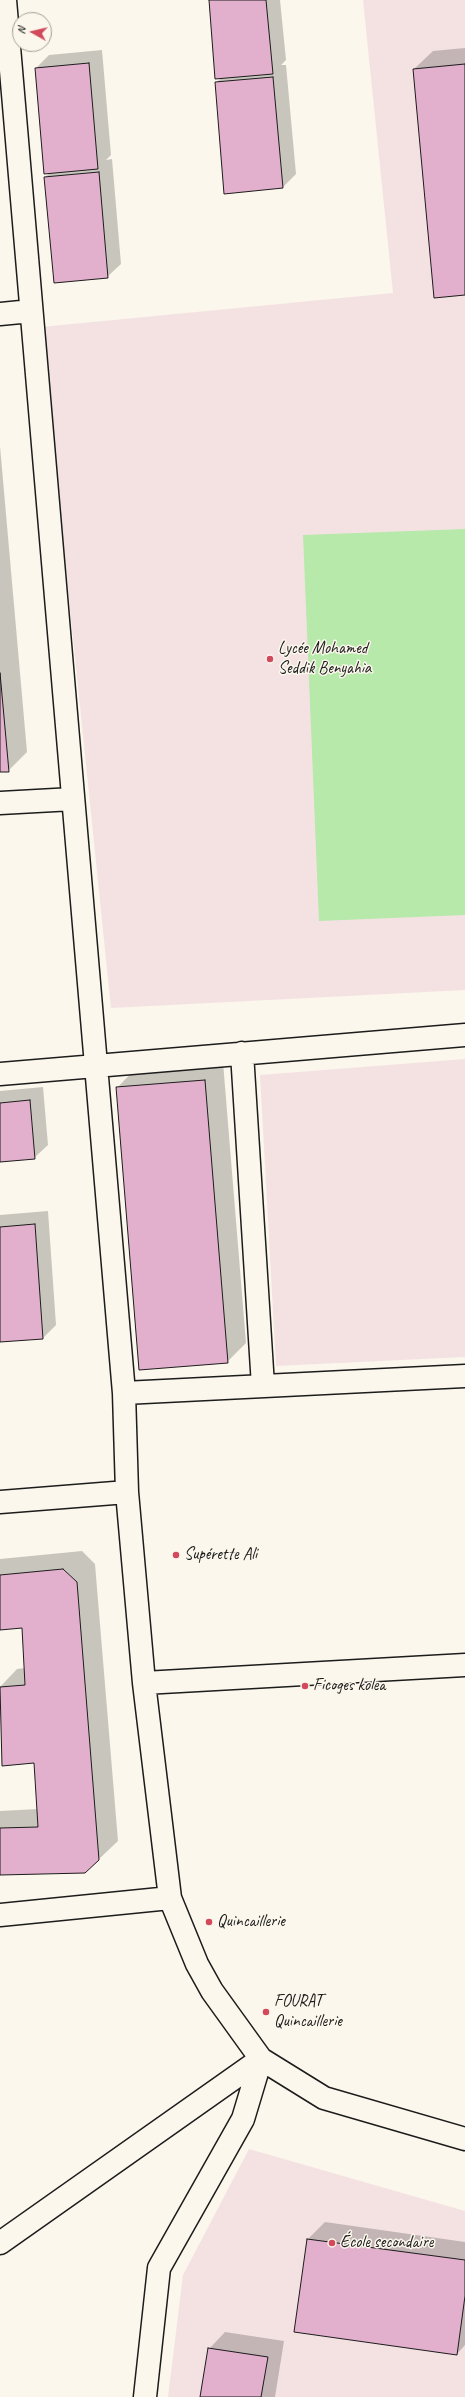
<!DOCTYPE html>
<html>
<head>
<meta charset="utf-8">
<style>
	body { margin:0 }
	#map { position:relative; width:465px; height:2397px; overflow:hidden; background:#fbf7ec; font-family:Caveat,sans-serif }
	canvas { display:block }
	.north { position:absolute; left:12px; top:12px; width:40px; height:40px; box-sizing:border-box; background:#fbf7ec; border:1px solid #a29f99; border-radius:50%; rotate:278deg; font-size:11px; font-weight:700; line-height:16px; text-align:center; color:#1c1c1c }
	.north::after { content:''; display:block; margin:auto; width:14px; height:18px; background:#d1495b; clip-path:polygon(50% 0,100% 100%,50% 72%,0 100%) }
</style>
</head>
<body>
<div id="map">
<canvas width="465" height="2397"></canvas>
<div class="north">N</div>
</div>
<script>
const context = document.querySelector('canvas').getContext('2d');
context.lineJoin = 'round';
function paint(path, color) {
  context.fillStyle = color;
  context.fill(path, 'evenodd');
}
function shape(rows) {
  const path = new Path2D();
  for (const r of rows) {
    path.moveTo(r[0], r[1]);
    for (let i = 2; i < r.length; i += 2) path.lineTo(r[i], r[i + 1]);
  }
  return path;
}
function strokePath(path, color, width, dash) {
  context.strokeStyle = color;
  context.lineWidth = width;
  context.lineCap = dash ? 'butt' : 'round';
  context.setLineDash(dash || []);
  context.stroke(path);
}
function write(font, color, halo, rows, align = 'center') {
  context.font = font + ' Caveat,sans-serif';
  context.lineWidth = 3;
  context.setLineDash([]);
  context.textBaseline = 'middle';
  context.strokeStyle = halo;
  context.fillStyle = color;
  for (const [text, x, y, turn = 0] of rows) {
    context.save();
    context.translate(x, y);
    context.rotate((+turn || 0) * Math.PI / 180);
    context.textAlign = isNaN(turn) ? turn : align;
    if (halo) context.strokeText(text, 0, 0);
    context.fillText(text, 0, 0);
    context.restore();
  }
}
const built = shape([
	[363,0,465,0,465,990,111,1008,41,327,393,293],
	[465,1059,465,1357,276,1366,260,1075],
	[249,2149,465,2211,465,2397,168,2397,183,2275]
]);
const green = shape([
	[465,529,465,915,319,921,303,535]
]);
const shadow = shape([
	[210,0,280,0,286,60,281,65,286,65,296,174,283,187,216,83,221,78],
	[465,48,465,294,414,69,433,51],
	[102,50,111,155,106,160,112,159,121,264,107,277,45,177,50,173,45,173,36,68,49,55],
	[0,446,27,752,8,771,0,771],
	[223,1062,246,1343,227,1362,117,1088,135,1069],
	[43,1087,48,1145,34,1158,0,1161,0,1091],
	[48,1211,56,1325,43,1338,0,1341,0,1215],
	[82,1551,95,1564,118,1841,99,1859,0,1874,0,1811,38,1809,35,1762,3,1765,0,1687,17,1669,25,1668,23,1627,0,1629,0,1559],
	[325,2222,465,2242,465,2345,457,2354,308,2239],
	[225,2332,284,2341,275,2397,201,2397,209,2349]
]);
const building = shape([
	[209,0,266,0,273,74,215,79,209,0],
	[89,63,98,169,44,174,35,68,89,63],
	[465,64,465,295,434,298,413,69,465,64],
	[273,77,283,188,224,194,215,82,273,77],
	[99,172,108,278,54,283,44,177,99,172],
	[0,673,9,772,0,772,0,673],
	[205,1080,228,1363,139,1370,116,1087,205,1080],
	[30,1100,35,1159,0,1162,0,1103,30,1100],
	[35,1224,43,1339,0,1342,0,1227,35,1224],
	[63,1569,77,1582,99,1860,85,1873,0,1875,0,1828,38,1827,34,1763,2,1766,0,1687,25,1685,22,1628,0,1630,0,1575,63,1569],
	[307,2239,465,2260,465,2296,457,2355,294,2332,307,2239],
	[208,2348,268,2357,261,2397,200,2397,208,2348]
]);
const street = shape([
	[0,314,31,311],
	[0,803,73,799],
	[242,1053,263,1386],
	[0,1074,465,1035],
	[124,1393,465,1376],
	[0,1502,127,1492],
	[144,1683,465,1665],
	[0,1915,170,1898],
	[0,2243,261,2059,212,1991,197,1964,170,1898,144,1683,127,1492,124,1393,5,0],
	[145,2397,159,2268,243,2119,261,2059,324,2098,465,2139]
]);
const markers = [
	[270,659,4,"#d1495b"],
	[176,1555,4,"#d1495b"],
	[305,1686,4,"#d1495b"],
	[209,1922,4,"#d1495b"],
	[266,2012,4,"#d1495b"],
	[332,2243,4,"#d1495b"]
];
const poiNames = [
	["Lycée Mohamed",278,649],
	["Seddik Benyahia",278,669],
	["Supérette Ali",184,1555],
	["Ficoges kolea",313,1686],
	["Quincaillerie",217,1922],
	["FOURAT",274,2002],
	["Quincaillerie",274,2022],
	["École secondaire",340,2243]
];
paint(built, '#f4e2e3');
paint(green, '#b6e9aa');
paint(shadow, '#0003');
paint(building, '#e2b0cd');
strokePath(building, '#1c1c1c', 1);
strokePath(street, '#1c1c1c', 25);
strokePath(street, '#fbf7ec', 22);
for (const [x, y, r, color] of markers) {
  const dot = new Path2D();
  dot.arc(x, y, r, 0, 2 * Math.PI);
  context.fillStyle = color;
  context.fill(dot);
  strokePath(dot, '#fbf7ec', 1.5);
}
write('17px', '#1c1c1c', '#fbf7ec', poiNames, 'left');
</script>
</body>
</html>
